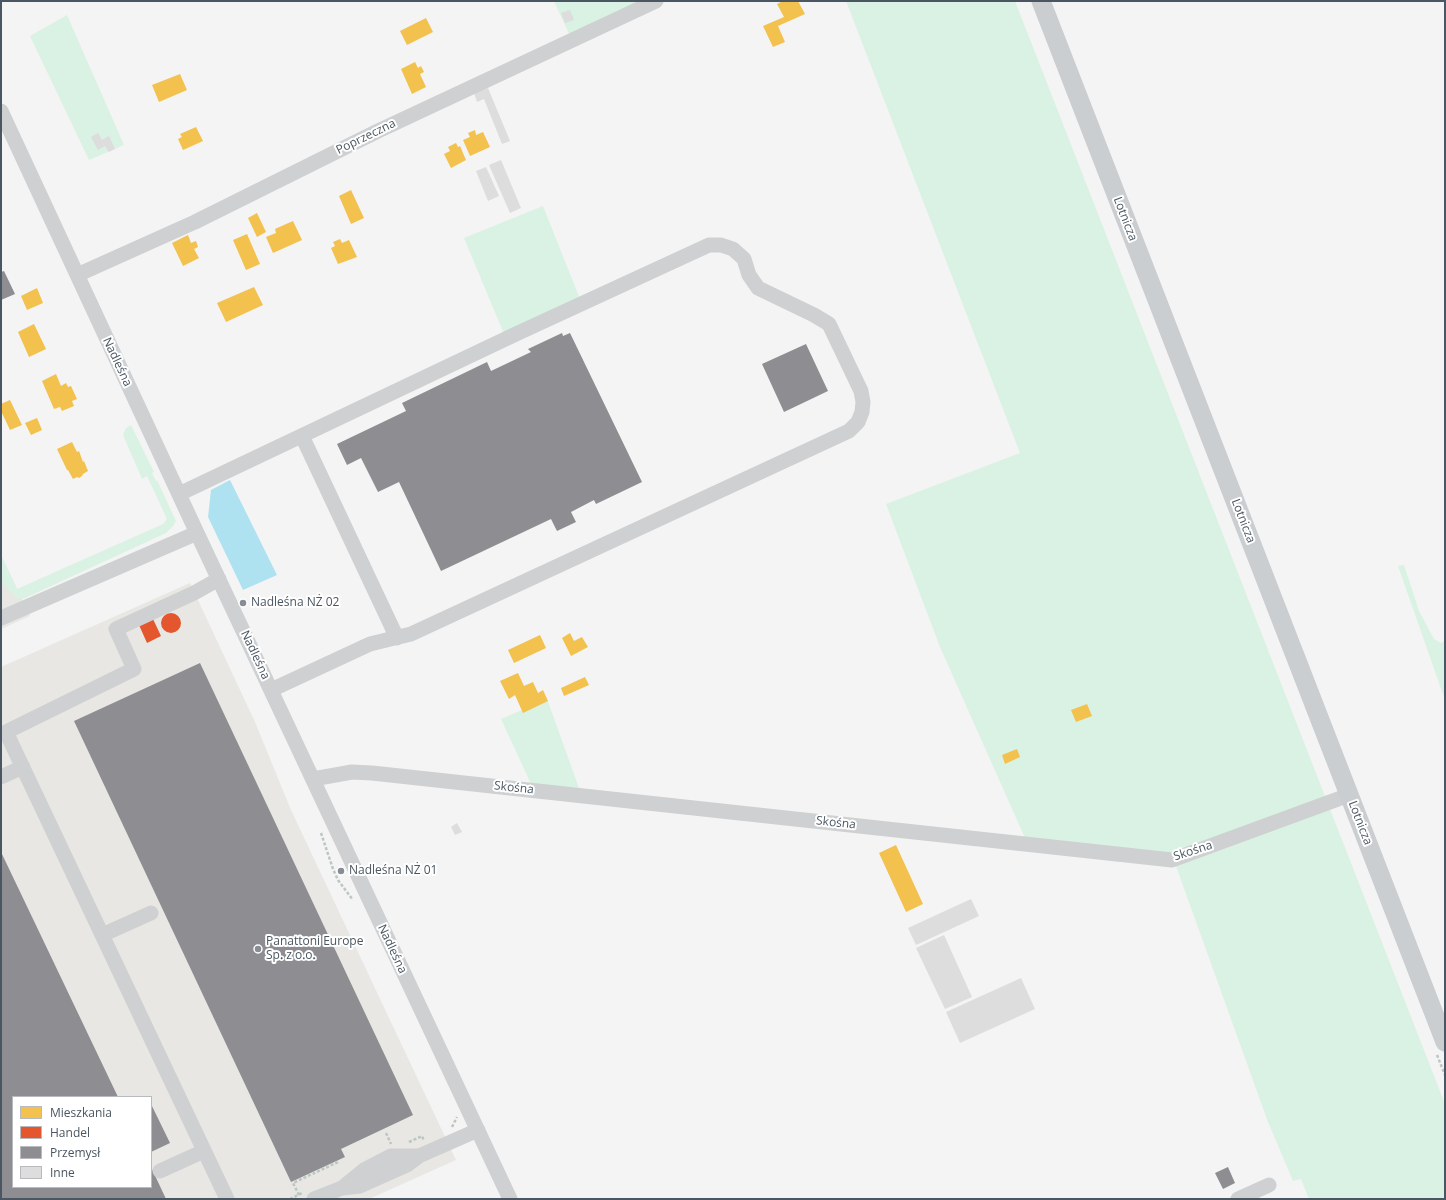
<!DOCTYPE html>
<html>
<head>
<meta charset="utf-8">
<style>
	body { margin:0 }
	#map { position:relative; width:1446px; height:1200px; overflow:hidden; background:#f4f4f4; font-family:"Open Sans",sans-serif }
	canvas { display:block }
	.frame { position:absolute; inset:0; border:2px solid #4a5661; pointer-events:none }
	.legend { position:absolute; left:12px; top:1096px; width:140px; height:92px; box-sizing:border-box; background:#fff; border:1px solid #b7bbc0; margin:0; padding:5px 7px; list-style:none; font-size:12px; color:#4a5661 }
	.legend li { display:flex; align-items:center; gap:8px; height:20px }
	.legend b { width:20px; border:1px solid #b7bbc0 }
</style>
</head>
<body>
<div id="map">
<canvas width="1446" height="1200"></canvas>
<div class="frame"></div>
<ul class="legend">
<li><b style="height:11px;background:#f2c14e"></b>Mieszkania</li>
<li><b style="height:11px;background:#e4572e"></b>Handel</li>
<li><b style="height:11px;background:#8d8d92"></b>Przemysł</li>
<li><b style="height:11px;background:#ddddde"></b>Inne</li>
</ul>
</div>
<script>
const context = document.querySelector('canvas').getContext('2d');
context.lineJoin = 'round';
function paint(path, color) {
  context.fillStyle = color;
  context.fill(path, 'evenodd');
}
function shape(rows) {
  const path = new Path2D();
  for (const r of rows) {
    if (r.length === 3) {
      path.moveTo(r[0] + r[2], r[1]);
      path.arc(r[0], r[1], r[2], 0, 2 * Math.PI);
      continue;
    }
    path.moveTo(r[0], r[1]);
    for (let i = 2; i < r.length; i += 2) path.lineTo(r[i], r[i + 1]);
  }
  return path;
}
function strokePath(path, color, width, dash) {
  context.strokeStyle = color;
  context.lineWidth = width;
  context.lineCap = dash ? 'butt' : 'round';
  context.setLineDash(dash || []);
  context.stroke(path);
}
function write(font, color, halo, rows, align = 'center') {
  context.font = font + ' "Open Sans",sans-serif';
  context.lineWidth = 4;
  context.setLineDash([]);
  context.textBaseline = 'middle';
  context.strokeStyle = halo;
  context.fillStyle = color;
  for (const [text, x, y, turn = 0] of rows) {
    context.save();
    context.translate(x, y);
    context.rotate((+turn || 0) * Math.PI / 180);
    context.textAlign = isNaN(turn) ? turn : align;
    if (halo) context.strokeText(text, 0, 0);
    context.fillText(text, 0, 0);
    context.restore();
  }
}
const commercial = shape([
	[1,555,30,616,1,629],
	[190,583,255,722,291,810,456,1160,369,1199,1,1199,1,667],
	[13,1097,151,1097,151,1187,13,1187]
]);
const green = shape([
	[554,1,640,1,570,36],
	[846,1,1015,1,1445,1104,1445,1199,1309,1199,1301,1179,1293,1181,1268,1122,1172,855,1025,838,940,647,886,504,1020,453],
	[67,15,124,145,89,160,30,36],
	[543,206,580,299,504,334,464,238],
	[131,425,154,472,152,473,156,481,157,480,176,521,173,526,166,533,23,599,16,598,1,581,1,555,17,589,163,524,167,519,147,476,142,479,123,435,126,428],
	[1404,565,1419,611,1434,639,1441,643,1445,641,1445,700,1398,566],
	[547,699,579,788,531,784,501,719]
]);
const water = shape([
	[230,480,277,575,243,590,208,517,211,490]
]);
const homes = shape([
	[783,1,798,1,805,14,778,26,785,42,773,47,763,26,784,17,777,4],
	[426,18,433,32,407,45,400,31],
	[415,62,418,68,421,66,424,72,420,74,426,87,412,94,401,69],
	[180,74,187,90,159,102,152,85],
	[196,127,203,141,183,150,178,139,182,137,180,134],
	[475,130,476,135,483,132,490,147,470,156,463,140,470,137,468,133],
	[456,143,458,147,460,146,466,160,451,168,444,154,450,151,448,147],
	[351,190,364,218,351,224,339,196],
	[257,213,266,232,257,237,248,218],
	[293,221,302,240,273,253,266,237,276,233,275,229],
	[247,234,260,264,246,270,233,240],
	[188,235,191,243,196,241,198,247,194,249,199,258,183,266,172,243],
	[340,239,342,243,349,240,357,257,338,264,331,248,335,246,333,242],
	[254,287,263,305,226,322,217,303],
	[37,288,43,303,27,310,21,296],
	[34,324,46,349,29,357,18,332],
	[56,374,61,386,66,383,68,387,71,386,77,399,72,401,74,406,62,411,60,407,54,409,42,381],
	[10,400,22,425,10,430,1,411,1,404],
	[37,418,42,430,31,435,25,423],
	[72,442,77,452,79,451,83,462,84,461,88,471,83,474,82,476,79,478,77,477,73,479,68,470,67,470,57,449],
	[570,633,574,641,582,637,588,647,571,656,562,638],
	[540,635,546,648,514,663,508,650],
	[518,673,524,686,533,682,538,693,543,690,548,701,523,713,515,695,509,699,500,681],
	[585,677,589,685,564,696,561,688],
	[1087,704,1092,716,1076,722,1071,710],
	[1017,749,1020,757,1005,764,1002,755],
	[896,845,923,904,906,912,879,853]
]);
const shops = shape([
	[171,623,10],
	[153,619,161,636,147,643,139,625]
]);
const industry = shape([
	[4,271,15,294,1,300,1,272],
	[562,333,563,336,570,333,642,482,596,504,594,500,571,512,576,522,557,531,551,519,441,571,399,482,378,492,361,458,347,465,337,444,406,411,402,403,487,362,491,371,531,352,528,349],
	[806,344,828,391,784,412,762,364],
	[200,663,413,1115,341,1149,345,1157,291,1182,74,721],
	[1,852,118,1097,13,1097,13,1187,151,1187,151,1167,166,1199,1,1199],
	[151,1104,170,1143,151,1152],
	[1228,1167,1235,1183,1223,1189,1215,1173]
]);
const building = shape([
	[570,10,574,20,565,23,561,13],
	[488,88,510,141,502,144,484,99,477,102,474,93],
	[98,133,102,140,109,136,115,149,109,152,105,146,98,150,91,137],
	[501,160,521,208,510,213,489,165],
	[486,167,499,196,488,201,476,171],
	[457,823,462,832,455,835,451,827],
	[971,899,979,916,916,945,908,928],
	[944,935,972,997,945,1009,916,948],
	[1021,978,1035,1009,960,1043,946,1012]
]);
const path = shape([
	[321,833,333,869,338,880,353,900],
	[1437,1055,1445,1075],
	[452,1127,457,1117],
	[386,1133,391,1144],
	[409,1142,422,1136,424,1141],
	[299,1195,293,1183,338,1162],
	[290,1199,302,1193]
]);
const minor = shape([
	[1,111,197,533,510,1199],
	[77,275,195,222,378,131,656,1],
	[302,436,397,638],
	[179,494,516,334,709,245,721,245,733,249,744,259,749,275,758,288,814,315,829,324,861,391,863,402,862,412,858,422,849,431,411,634,370,644,271,690],
	[219,579,194,593,116,629,134,669,6,732,227,1199],
	[1,618,197,533],
	[1,777,23,767],
	[313,779,352,772,372,773,1172,860,1349,795],
	[102,935,151,913],
	[160,1171,204,1151],
	[342,1188,364,1170,391,1156,419,1156],
	[314,1199,342,1188,360,1186,407,1165,419,1156,478,1130],
	[1238,1199,1269,1185]
]);
const major = shape([
	[1041,1,1445,1042]
]);
const markers = [
	[243,603,4,"#868d94"],
	[341,871,4,"#868d94"],
	[258,949,4,"#868d94"]
];
const streetNames = [
	["Poprzeczna",366,137,-26],
	["Lotnicza",1125,219,69],
	["Nadleśna",117,362,65],
	["Lotnicza",1243,521,69],
	["Nadleśna",255,655,65],
	["Skośna",514,788,6],
	["Skośna",836,823,6],
	["Lotnicza",1360,823,69],
	["Skośna",1193,851,-18],
	["Nadleśna",392,949,65]
];
const poiNames = [
	["Nadleśna NŻ 02",251,603],
	["Nadleśna NŻ 01",349,871],
	["Panattoni Europe",266,942],
	["Sp. z o.o.",266,956]
];
paint(commercial, '#e8e7e3');
paint(green, '#d9f2e3');
paint(water, '#aee2f0');
paint(homes, '#f2c14e');
paint(shops, '#e4572e');
paint(industry, '#8d8d92');
paint(building, '#ddddde');
strokePath(path, '#bcc7c4', 2.5, [3, 2]);
strokePath(minor, '#ced0d2', 15);
strokePath(major, '#caced1', 19);
for (const [x, y, r, color] of markers) {
  const dot = new Path2D();
  dot.arc(x, y, r, 0, 2 * Math.PI);
  context.fillStyle = color;
  context.fill(dot);
  strokePath(dot, '#fff', 1.5);
}
write('12px', '#4a5661', '#fff', streetNames);
write('12px', '#4a5661', '#fff', poiNames, 'left');
</script>
</body>
</html>
